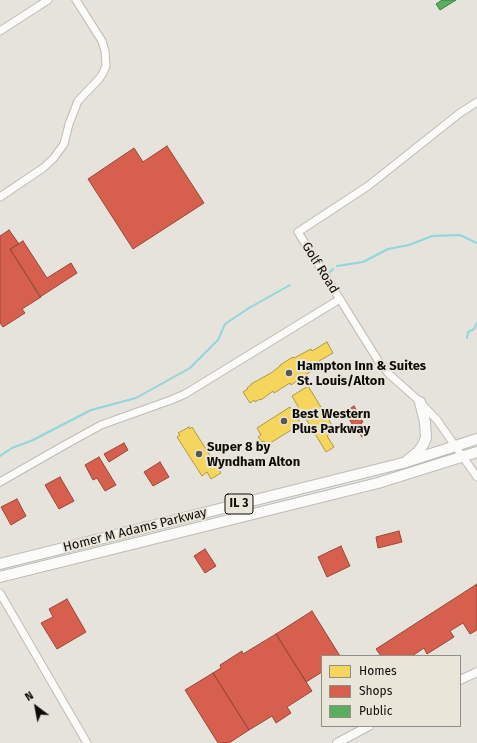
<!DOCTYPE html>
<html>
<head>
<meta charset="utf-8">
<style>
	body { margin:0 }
	#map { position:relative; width:477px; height:743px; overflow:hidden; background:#e6e3dc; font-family:"Fira Sans",sans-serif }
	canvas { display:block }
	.legend { position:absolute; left:321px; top:655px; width:140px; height:72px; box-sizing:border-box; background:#e9e5d9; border:1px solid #918e85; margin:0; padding:5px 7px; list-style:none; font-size:12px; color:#0d0b08 }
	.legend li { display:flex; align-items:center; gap:8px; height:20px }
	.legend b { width:20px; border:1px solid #918e85 }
	.north { position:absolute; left:16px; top:687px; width:40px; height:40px; -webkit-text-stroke:3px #e9e5d9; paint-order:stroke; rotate:328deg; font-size:11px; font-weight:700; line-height:16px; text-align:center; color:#0d0b08 }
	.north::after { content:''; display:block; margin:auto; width:14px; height:18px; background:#0d0b08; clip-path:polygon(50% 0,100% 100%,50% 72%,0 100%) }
</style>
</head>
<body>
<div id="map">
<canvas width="477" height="743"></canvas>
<ul class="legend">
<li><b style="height:11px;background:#f6d55c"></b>Homes</li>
<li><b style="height:11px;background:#d6604d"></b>Shops</li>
<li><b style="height:11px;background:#5aae61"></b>Public</li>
</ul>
<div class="north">N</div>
</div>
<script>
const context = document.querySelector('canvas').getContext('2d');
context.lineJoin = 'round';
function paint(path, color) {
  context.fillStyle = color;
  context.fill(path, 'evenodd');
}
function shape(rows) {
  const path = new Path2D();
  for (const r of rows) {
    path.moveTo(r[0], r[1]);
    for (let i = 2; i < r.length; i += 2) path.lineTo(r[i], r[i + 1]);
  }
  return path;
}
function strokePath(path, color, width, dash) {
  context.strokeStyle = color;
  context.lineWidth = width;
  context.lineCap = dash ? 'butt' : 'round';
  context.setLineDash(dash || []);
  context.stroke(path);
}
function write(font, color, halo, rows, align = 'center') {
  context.font = font + ' "Fira Sans",sans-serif';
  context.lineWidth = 4;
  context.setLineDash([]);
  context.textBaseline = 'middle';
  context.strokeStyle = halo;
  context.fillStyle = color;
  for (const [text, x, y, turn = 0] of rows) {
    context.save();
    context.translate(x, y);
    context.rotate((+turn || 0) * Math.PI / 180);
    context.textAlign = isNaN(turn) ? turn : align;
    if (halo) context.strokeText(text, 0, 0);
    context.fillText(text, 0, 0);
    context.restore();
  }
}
const homes = shape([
	[327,342,333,353,319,361,321,364,317,367,291,385,290,383,274,393,273,391,261,400,260,399,255,402,254,400,250,403,243,392,248,389,247,388,251,385,251,384,271,373,280,366,280,365,293,357,294,358,311,349,312,351,327,342],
	[308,386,335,430,327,436,334,447,326,452,303,414,297,417,301,424,267,445,264,441,262,442,258,437,261,435,257,428,290,407,292,410,295,408,297,412,300,410,292,396,308,386],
	[189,427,190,429,192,427,221,473,211,479,207,472,202,476,177,437,180,435,178,433,189,427]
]);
const shops = shape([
	[167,146,204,203,133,249,88,179,134,148,143,162,167,146],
	[9,230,19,244,10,249,41,297,22,309,25,313,3,327,0,323,0,236,9,230],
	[23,241,47,278,71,263,77,273,40,297,10,249,23,241],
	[354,406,363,422,361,423,368,433,362,437,356,428,355,429,345,412,354,406],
	[124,443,128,450,109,462,104,454,124,443],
	[99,457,116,485,105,491,97,478,93,480,85,465,99,457],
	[160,462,169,477,153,486,144,472,160,462],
	[60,477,74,501,59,509,45,485,60,477],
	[17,499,26,516,11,525,1,507,17,499],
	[399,531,402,542,378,548,376,537,399,531],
	[341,546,350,566,327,577,318,557,341,546],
	[205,549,216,566,205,573,194,556,205,549],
	[477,584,477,630,470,634,463,623,450,631,454,637,427,654,424,648,412,656,381,656,376,649,477,584],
	[67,599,86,632,57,649,41,623,53,617,49,609,67,599],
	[312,611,340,656,322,656,322,672,306,682,276,634,312,611],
	[276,634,312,691,287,707,291,713,276,723,272,716,249,730,213,673,221,668,220,665,242,651,243,654,276,634],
	[213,673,249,730,229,743,218,743,185,690,213,673]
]);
const public = shape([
	[442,0,456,0,440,10,436,4,442,0]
]);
const stream = shape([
	[337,266,363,262,388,249,409,245,432,236,460,235,477,243],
	[329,273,333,269],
	[467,338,468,332,474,329,477,323],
	[0,456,12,448,33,440,91,410,136,398,190,368,218,340,225,324,249,308,290,285]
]);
const minor = shape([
	[0,31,48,0],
	[477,102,460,113,368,186,298,232,379,362,390,375,417,399,437,420,477,477],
	[0,197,43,168,53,159,64,144,69,124,78,101,99,79,103,73,106,66,105,51,102,41,76,0],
	[0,482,63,446,101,425,171,400,185,394,340,299],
	[0,593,87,743]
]);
const tertiary = shape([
	[460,680,477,672],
	[337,743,369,726]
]);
const primary = shape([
	[408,460,418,452,423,445,426,438,425,422,420,402],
	[0,564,403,463,477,439],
	[0,577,378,483,477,452]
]);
const markers = [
	[289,373,4,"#595752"],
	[284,421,4,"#595752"],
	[199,454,4,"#595752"]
];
const shields = [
	[239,504,28]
];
const shieldNames = [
	["IL 3",239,504]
];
const streetNames = [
	["Golf Road",320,268,58],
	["Homer M Adams Parkway",135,530,-14]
];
const poiNames = [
	["Hampton Inn & Suites",297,366],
	["St. Louis/Alton",297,381],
	["Best Western",292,414],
	["Plus Parkway",292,429],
	["Super 8 by",207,447],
	["Wyndham Alton",207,462]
];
paint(homes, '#f6d55c');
strokePath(homes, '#b09843', 1);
paint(shops, '#d6604d');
strokePath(shops, '#9a4638', 1);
paint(public, '#5aae61');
strokePath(public, '#437d46', 1);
strokePath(stream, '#90d5df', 2);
strokePath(minor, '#bebcb7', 9);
strokePath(tertiary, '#bebcb7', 10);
strokePath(primary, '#bebcb7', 12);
strokePath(minor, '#fbfbfa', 7);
strokePath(tertiary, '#fbfbfa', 8);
strokePath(primary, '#fbfbfa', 10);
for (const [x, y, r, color] of markers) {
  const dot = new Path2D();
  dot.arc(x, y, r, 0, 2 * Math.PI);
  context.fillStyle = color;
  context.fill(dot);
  strokePath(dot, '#e9e5d9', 1.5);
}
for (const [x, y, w] of shields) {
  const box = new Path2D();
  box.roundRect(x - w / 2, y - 10, w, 20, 3);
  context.fillStyle = '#e9e5d9';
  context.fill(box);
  strokePath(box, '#0d0b08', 1);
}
write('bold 12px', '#0d0b08', null, shieldNames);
write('13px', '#0d0b08', '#e9e5d9', streetNames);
write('bold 13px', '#0d0b08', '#e9e5d9', poiNames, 'left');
</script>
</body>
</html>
